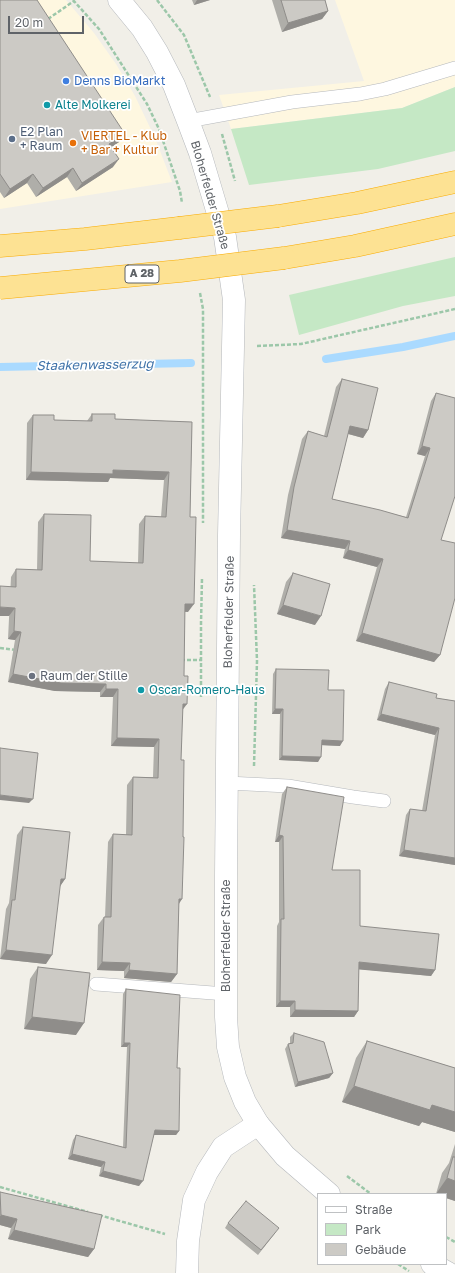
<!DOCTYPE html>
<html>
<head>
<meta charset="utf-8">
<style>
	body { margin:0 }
	#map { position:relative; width:455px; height:1273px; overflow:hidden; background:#f1efe8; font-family:"Golos Text",sans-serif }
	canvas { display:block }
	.legend { position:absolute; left:317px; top:1193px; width:130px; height:72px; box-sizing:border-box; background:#fff; border:1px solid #bfc1c3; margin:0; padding:5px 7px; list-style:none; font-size:12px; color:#5f6368 }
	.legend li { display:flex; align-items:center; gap:8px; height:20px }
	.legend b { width:20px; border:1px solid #bfc1c3 }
	.scale { position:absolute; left:8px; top:16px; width:76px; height:18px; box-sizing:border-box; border:2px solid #5f6368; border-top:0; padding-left:5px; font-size:12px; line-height:14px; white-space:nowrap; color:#5f6368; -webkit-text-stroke:3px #fff; paint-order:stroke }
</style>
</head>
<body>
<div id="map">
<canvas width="455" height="1273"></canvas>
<ul class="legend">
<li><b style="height:5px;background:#fff"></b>Straße</li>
<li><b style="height:11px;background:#c5e8c5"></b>Park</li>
<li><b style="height:11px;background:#cccac5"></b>Gebäude</li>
</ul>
<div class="scale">20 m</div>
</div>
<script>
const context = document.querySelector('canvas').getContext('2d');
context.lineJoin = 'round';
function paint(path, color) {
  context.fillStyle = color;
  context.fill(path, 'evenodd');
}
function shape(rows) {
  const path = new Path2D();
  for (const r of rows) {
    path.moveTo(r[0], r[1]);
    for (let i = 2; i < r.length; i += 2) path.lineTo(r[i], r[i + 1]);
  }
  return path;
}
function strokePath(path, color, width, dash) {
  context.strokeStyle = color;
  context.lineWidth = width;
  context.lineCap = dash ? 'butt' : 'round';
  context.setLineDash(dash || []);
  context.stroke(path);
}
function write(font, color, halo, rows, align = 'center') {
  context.font = font + ' "Golos Text",sans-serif';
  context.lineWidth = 3.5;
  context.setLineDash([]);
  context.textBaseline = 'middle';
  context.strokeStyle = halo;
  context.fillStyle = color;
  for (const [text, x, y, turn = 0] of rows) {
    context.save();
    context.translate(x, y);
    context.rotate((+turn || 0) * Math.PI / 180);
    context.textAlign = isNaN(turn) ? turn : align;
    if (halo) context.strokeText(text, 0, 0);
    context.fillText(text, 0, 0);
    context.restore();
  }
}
const commercial = shape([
	[0,0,66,0,94,33,116,64,135,96,155,138,172,182,0,209],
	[335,0,455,0,455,87,402,108,231,129,219,95,364,81]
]);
const green = shape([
	[455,87,455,151,378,169,249,185,231,129,402,108],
	[455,257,455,296,403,306,299,335,289,295]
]);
const stream = shape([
	[326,359,403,347,455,336],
	[0,367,191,363]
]);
const path = shape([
	[73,0,99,29,147,104,159,129,180,191,182,203],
	[157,0,184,35,210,97],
	[48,19,74,1],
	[222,134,235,181],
	[200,293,203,309,203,523],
	[257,346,301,344,455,309],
	[0,648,17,650],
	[181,660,202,660],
	[201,697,201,623,202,578],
	[254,766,257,661,254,585],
	[347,1176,371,1194],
	[0,1187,88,1212],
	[99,1215,165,1234],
	[446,1237,455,1242],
	[398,1264,409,1271]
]);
const service = shape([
	[188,121,292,102,360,94,385,89,455,68],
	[227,783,288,786,353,797,384,801],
	[96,984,226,994]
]);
const minor = shape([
	[187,1273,188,1241,194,1200,207,1172,223,1147,258,1124]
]);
const tertiary = shape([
	[119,0,142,28,157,52,174,85,188,121,200,153,225,237,234,300,229,535,226,875,226,1017,228,1047,235,1077,245,1102,258,1124,285,1156,329,1194],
	[432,1264,448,1273]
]);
const motorway = shape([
	[278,216,357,203,455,182],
	[0,246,85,239,179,228],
	[284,258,355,246,455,224]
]);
const motorwayBridge = shape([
	[179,228,278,216],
	[0,288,180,271,284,258]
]);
const wall = shape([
	[0,0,119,142,111,147,113,167,76,191,67,177,36,197,27,183,4,198,0,192],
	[192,0,210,0,194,5],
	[272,0,325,0,328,11,322,19,282,32],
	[342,379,368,430,363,438,348,434,332,499,406,517,425,456,417,454,431,401,436,393,441,540,440,655,434,662,356,641,377,567,343,558,345,549,281,538,288,495,302,439,308,431,324,436,336,387],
	[92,414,115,419,192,422,188,612,185,612,181,760,179,904,177,974,171,982,124,978,124,971,97,970,98,925,104,917,105,917,108,842,113,834,126,835,127,785,133,777,153,777,154,747,111,746,113,697,100,697,100,692,55,691,8,682,15,640,8,639,11,577,16,569,37,570,38,522,44,514,90,561,138,563,139,524,145,516,161,517,164,480,110,478,108,482,26,480,27,423,33,415,54,420,87,421],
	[293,573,315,625,277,614,286,582],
	[276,669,328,690,340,746,322,745,318,762,279,760,280,714,272,714,273,674],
	[389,682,436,698,455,701,455,865,399,856,406,815,410,809,422,811,435,735,377,720,385,689],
	[287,787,332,870,360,926,435,970,431,976,359,969,358,1011,354,1017,290,1017,290,1007,276,1007,277,926,279,922,279,842,275,842,282,794],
	[23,827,65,879,60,886,46,964,0,959,6,909,9,903,17,835],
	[38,967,76,1035,24,1029,30,979],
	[126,989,177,1068,179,1131,176,1135,154,1135,139,1186,99,1176,101,1167,68,1159,73,1140,76,1135,123,1147,127,1047,121,1047,123,994],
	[294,1033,333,1073,329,1078,295,1087,285,1049,288,1044,290,1043,290,1037],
	[367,1041,455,1068,455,1132,422,1122,419,1126,342,1102,356,1058],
	[455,1144,455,1201,446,1198,446,1194,436,1194,442,1173,449,1163],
	[0,1192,94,1249,88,1257,8,1239,11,1228,0,1225],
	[228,1223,276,1232,258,1255,225,1228]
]);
const shadedWall = shape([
	[197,0,210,0,194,5],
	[328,11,322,19,282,32,288,23],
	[125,134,119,142,103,153,109,144],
	[119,159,113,167,76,191,82,183],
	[73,168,67,177,36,197,43,188],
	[33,174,27,183,4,198,10,189],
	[350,426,368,430,363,438,345,433],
	[422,446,430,448,425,456,417,454],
	[113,470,169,472,164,480,110,478,108,482,26,480,31,472],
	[287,530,350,541,345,549,281,538],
	[348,550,383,559,377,567,343,558],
	[185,604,194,604,188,612,180,611],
	[283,605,321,616,315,625,277,614],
	[0,607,15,608,9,616,0,616],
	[14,631,21,632,15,640,8,639],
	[362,633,440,655,434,662,356,641],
	[13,674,106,684,100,692,55,691,8,682],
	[106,689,118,689,113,697,100,697],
	[183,704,187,704,181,712],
	[275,709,283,709,280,714,272,714],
	[381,714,439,728,435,735,377,720],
	[117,738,159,739,154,747,111,746],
	[322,740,343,741,340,746,319,745],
	[282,756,321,757,318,762,279,760],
	[0,795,33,799,29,803,0,800],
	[279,835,283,836,279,842,275,842],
	[404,850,455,858,455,865,399,856],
	[61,879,65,879,59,888],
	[179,899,182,899,177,907],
	[6,950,52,955,46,964,0,959],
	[102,962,130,963,124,971,97,970],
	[359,962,435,970,431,976,354,969],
	[129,970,177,974,171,982,124,978],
	[280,1001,295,1001,290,1007,276,1007],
	[295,1010,358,1011,354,1017,290,1017],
	[32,1017,84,1023,76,1035,24,1029],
	[124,1043,130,1043,127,1047,121,1047],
	[333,1073,329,1078,295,1087,298,1082],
	[354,1086,432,1105,455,1112,455,1132,422,1122,419,1126,342,1102],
	[155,1130,179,1131,176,1135,152,1135],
	[72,1154,105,1162,101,1167,68,1159],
	[103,1171,143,1181,139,1186,99,1176],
	[447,1178,455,1181,455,1201,446,1198,446,1194,436,1194],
	[1,1215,17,1219,11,1228,0,1225,0,1216],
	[14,1230,94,1249,88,1257,8,1239]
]);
const building = shape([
	[0,0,37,0,125,134,109,144,119,159,82,183,73,168,43,188,33,174,10,189,0,174,0,0],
	[281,0,325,0,328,11,288,23,281,0],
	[342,379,378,388,368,430,350,426,332,499,380,510,408,518,430,448,422,446,436,393,455,398,455,496,441,540,455,543,455,598,440,655,362,633,383,559,348,550,350,541,287,530,294,487,308,431,327,437,342,379],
	[92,414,115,414,115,419,192,422,190,517,196,517,195,562,194,604,185,604,184,676,188,676,187,704,183,704,181,760,184,760,183,837,184,837,182,899,179,899,177,974,129,970,130,963,102,962,104,917,111,917,113,834,132,835,133,777,158,778,159,739,117,738,118,689,106,689,106,684,61,683,13,674,21,632,14,631,15,608,0,607,0,586,16,587,16,569,42,570,44,514,91,515,90,561,143,563,145,516,166,517,169,472,113,470,113,474,31,472,33,415,54,415,54,420,92,421,92,414],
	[293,573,330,584,321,616,283,605,293,573],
	[276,669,329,670,328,690,344,690,343,741,322,740,321,757,282,756,283,709,275,709,276,669],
	[389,682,437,694,436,698,455,701,455,858,404,850,410,809,426,811,439,728,381,714,389,682],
	[0,748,38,753,33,799,0,795,0,748],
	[287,787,344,797,332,870,360,870,360,926,439,934,435,970,359,962,358,1011,295,1010,295,1001,280,1001,281,919,284,919,283,836,279,835,287,787],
	[23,827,70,832,65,879,61,879,52,955,6,950,12,900,15,900,23,827],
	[38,967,90,973,84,1023,32,1017,38,967],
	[126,989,180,995,177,1068,180,1068,179,1131,155,1130,143,1181,103,1171,105,1162,72,1154,76,1135,126,1148,130,1043,124,1043,126,989],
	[294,1033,324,1042,333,1073,298,1082,288,1044,293,1043,294,1033],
	[367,1041,455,1068,455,1112,432,1105,430,1110,354,1086,367,1041],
	[453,1157,455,1157,455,1181,447,1178,453,1157],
	[0,1192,102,1215,94,1249,14,1230,17,1219,1,1215,0,1192],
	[246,1201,279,1228,261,1250,228,1223,246,1201]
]);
const markers = [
	[66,81,4,"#3f7fe0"],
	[47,105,4,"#0f9aa8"],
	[12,139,4,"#5c6f8a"],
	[73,143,4,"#e8710a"],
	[32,676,4,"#6b7280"],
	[141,690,4,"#0f9aa8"]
];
const shields = [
	[142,274,34]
];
const shieldNames = [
	["A 28",142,274]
];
const shopNames = [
	["Denns BioMarkt",74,81]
];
const cultureNames = [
	["Alte Molkerei",55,105],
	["Oscar-Romero-Haus",149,690]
];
const serviceNames = [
	["E2 Plan",20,132],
	["+ Raum",20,146]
];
const foodNames = [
	["VIERTEL - Klub",81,136],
	["+ Bar + Kultur",81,150]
];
const streetNames = [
	["Bloherfelder Straße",210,195,74],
	["Bloherfelder Straße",229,612,-89],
	["Bloherfelder Straße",226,936,-90]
];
const worshipNames = [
	["Raum der Stille",40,676]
];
const waterNames = [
	["Staakenwasserzug",95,365,-1]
];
paint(commercial, '#fef7e0');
paint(green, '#c5e8c5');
strokePath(stream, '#aadaff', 8);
strokePath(service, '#b5b8bc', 14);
strokePath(minor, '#b5b8bc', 23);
strokePath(tertiary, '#b5b8bc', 23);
strokePath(motorway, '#f9ab00', 23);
strokePath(path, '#9cc7a9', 2.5, [4, 2]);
strokePath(service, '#fff', 13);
strokePath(minor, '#fff', 22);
strokePath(tertiary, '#fff', 22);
strokePath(motorway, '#fde293', 22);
strokePath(motorwayBridge, '#f9ab00', 23, []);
strokePath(motorwayBridge, '#fde293', 22);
paint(wall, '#afaea9');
paint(shadedWall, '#8f8d8a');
paint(building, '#cccac5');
strokePath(building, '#8f8d8a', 1);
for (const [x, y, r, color] of markers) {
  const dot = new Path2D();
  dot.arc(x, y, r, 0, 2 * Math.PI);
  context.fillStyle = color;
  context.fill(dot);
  strokePath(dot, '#fff', 1.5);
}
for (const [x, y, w] of shields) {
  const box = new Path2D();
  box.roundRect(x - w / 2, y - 9, w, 18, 3);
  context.fillStyle = '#fff';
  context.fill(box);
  strokePath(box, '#5f6368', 1);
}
write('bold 11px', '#5f6368', null, shieldNames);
write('12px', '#366cbe', '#fff', shopNames, 'left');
write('12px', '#0d838f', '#fff', cultureNames, 'left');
write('12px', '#4e5e75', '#fff', serviceNames, 'left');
write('12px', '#c56008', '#fff', foodNames, 'left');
write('12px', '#5f6368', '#fff', streetNames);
write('12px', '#5b616d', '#fff', worshipNames, 'left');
write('italic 13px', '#4174aa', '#fff', waterNames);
</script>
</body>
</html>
